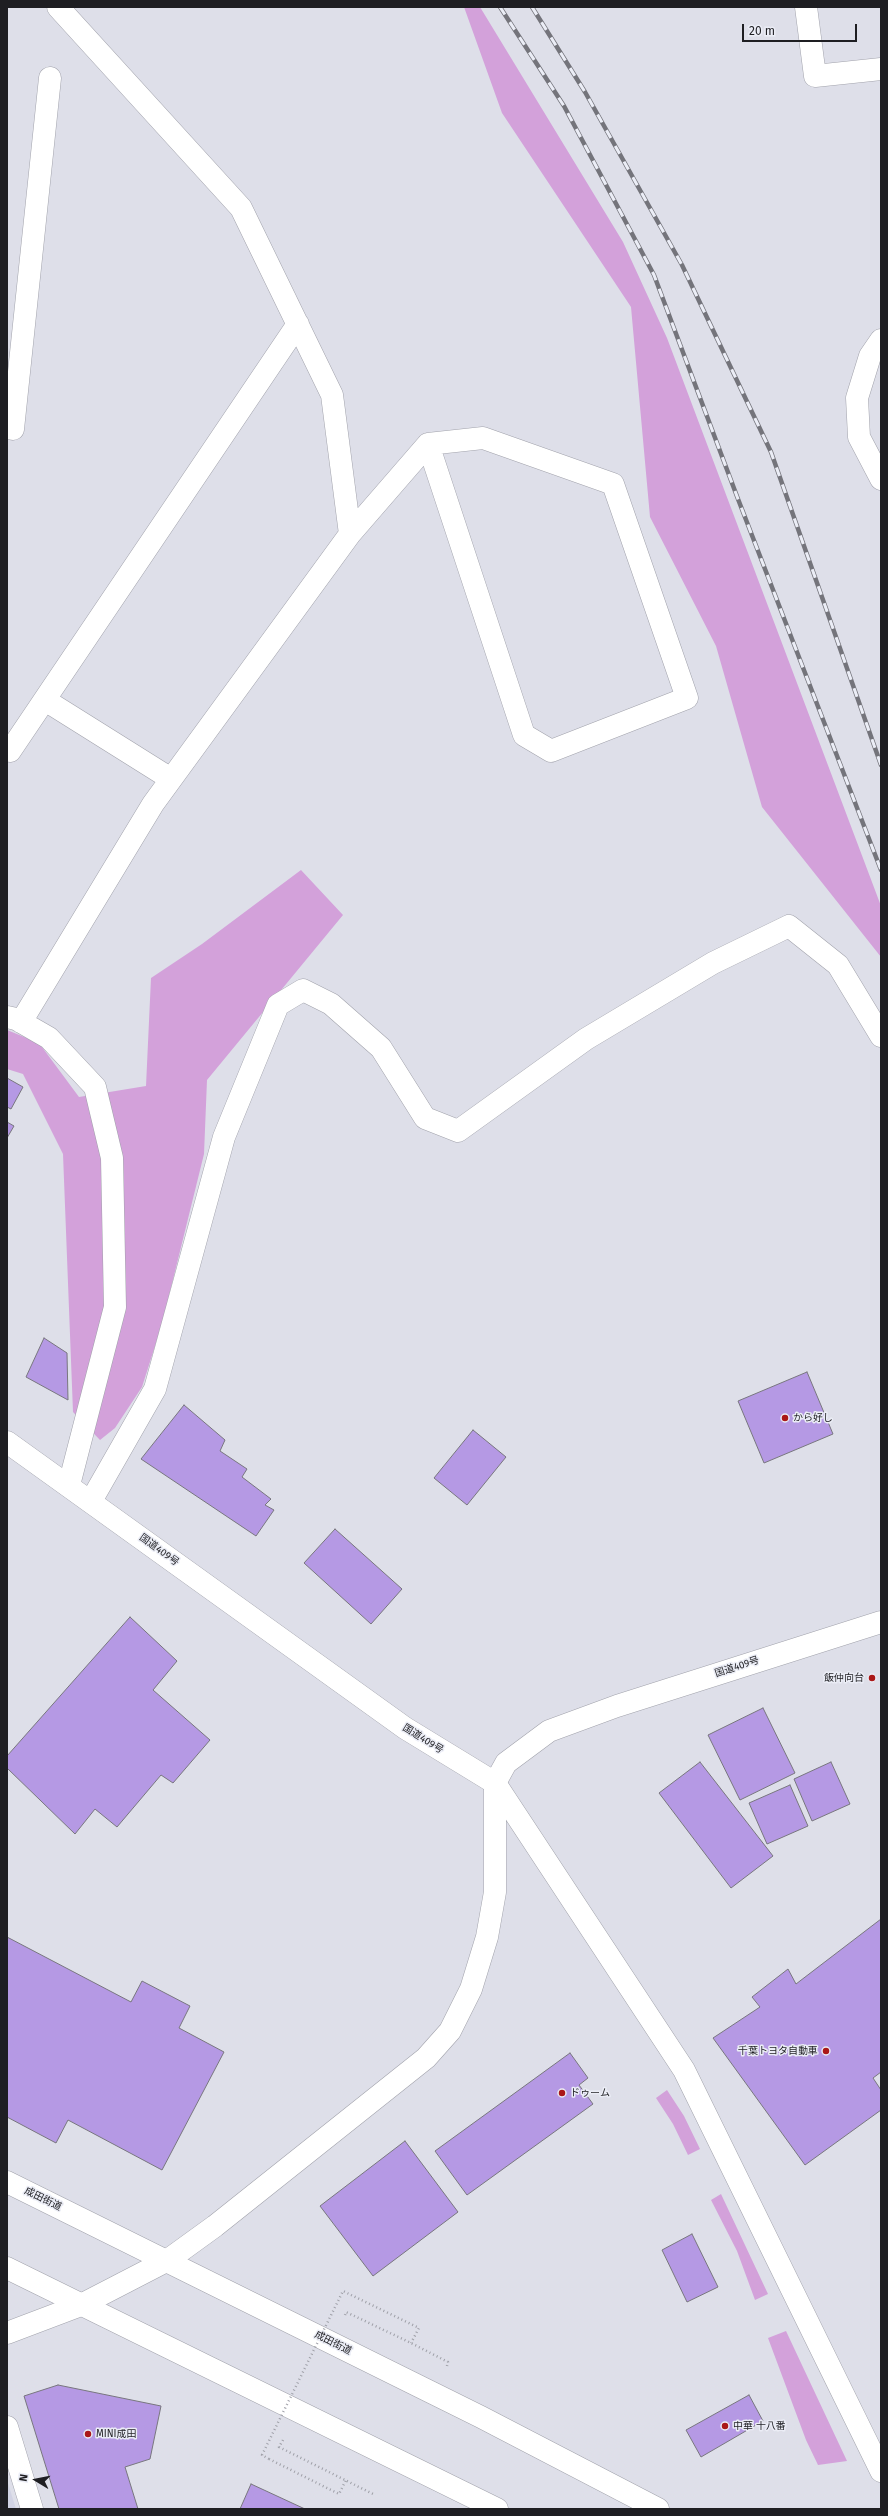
<!DOCTYPE html>
<html>
<head>
<meta charset="utf-8">
<style>
	body { margin:0 }
	#map { position:relative; width:888px; height:2516px; overflow:hidden; background:#dedfe9; font-family:"Fira Sans",sans-serif }
	canvas { display:block }
	.frame { position:absolute; inset:0; border:8px solid #1e1e22; pointer-events:none }
	.north { position:absolute; left:16px; top:2460px; width:40px; height:40px; -webkit-text-stroke:3px #ebedf6; paint-order:stroke; rotate:280deg; font-size:11px; font-weight:700; line-height:16px; text-align:center; color:#1e1e22 }
	.north::after { content:''; display:block; margin:auto; width:14px; height:18px; background:#1e1e22; clip-path:polygon(50% 0,100% 100%,50% 72%,0 100%) }
	.scale { position:absolute; left:742px; top:24px; width:115px; height:18px; box-sizing:border-box; border:2px solid #1e1e22; border-top:0; padding-left:5px; font-size:12px; line-height:14px; white-space:nowrap; color:#1e1e22; -webkit-text-stroke:3px #ebedf6; paint-order:stroke }
</style>
</head>
<body>
<div id="map">
<canvas width="888" height="2516"></canvas>
<div class="frame"></div>
<div class="north">N</div>
<div class="scale">20 m</div>
</div>
<script>
const context = document.querySelector('canvas').getContext('2d');
context.lineJoin = 'round';
function paint(path, color) {
  context.fillStyle = color;
  context.fill(path, 'evenodd');
}
function shape(rows) {
  const path = new Path2D();
  for (const r of rows) {
    path.moveTo(r[0], r[1]);
    for (let i = 2; i < r.length; i += 2) path.lineTo(r[i], r[i + 1]);
  }
  return path;
}
function strokePath(path, color, width, dash) {
  context.strokeStyle = color;
  context.lineWidth = width;
  context.lineCap = dash ? 'butt' : 'round';
  context.setLineDash(dash || []);
  context.stroke(path);
}
function write(font, color, halo, rows, align = 'center') {
  context.font = font + ' "Fira Sans","Noto Sans JP",sans-serif';
  context.lineWidth = 3;
  context.setLineDash([]);
  context.textBaseline = 'middle';
  context.strokeStyle = halo;
  context.fillStyle = color;
  for (const [text, x, y, turn = 0] of rows) {
    context.save();
    context.translate(x, y);
    context.rotate((+turn || 0) * Math.PI / 180);
    context.textAlign = isNaN(turn) ? turn : align;
    if (halo) context.strokeText(text, 0, 0);
    context.fillText(text, 0, 0);
    context.restore();
  }
}
const built = shape([
	[7,2480,16,2509,7,2509]
]);
const green = shape([
	[464,7,480,7,623,242,667,338,881,906,881,957,762,807,716,646,650,517,631,307,502,113],
	[301,870,343,915,207,1080,204,1154,162,1324,142,1387,115,1428,100,1440,73,1412,63,1154,23,1074,7,1069,7,1030,39,1043,79,1097,146,1086,151,978,202,944],
	[667,2090,684,2116,700,2149,688,2155,673,2124,656,2098],
	[721,2194,768,2294,755,2300,737,2251,711,2200],
	[786,2331,847,2461,818,2465,806,2440,768,2338]
]);
const building = shape([
	[7,1078,23,1087,11,1109,7,1107,7,1078],
	[7,1122,14,1126,7,1138,7,1122],
	[44,1338,67,1353,68,1400,26,1377,44,1338],
	[807,1372,833,1434,764,1463,738,1401,807,1372],
	[184,1405,225,1440,220,1451,247,1469,242,1477,271,1499,265,1505,274,1510,256,1536,141,1459,184,1405],
	[473,1430,506,1457,467,1505,434,1478,473,1430],
	[335,1529,402,1589,371,1624,304,1563,335,1529],
	[130,1617,177,1661,153,1690,210,1740,173,1783,161,1775,117,1827,95,1809,75,1834,7,1768,7,1756,130,1617],
	[763,1708,795,1773,740,1800,708,1735,763,1708],
	[700,1762,773,1856,731,1888,659,1793,700,1762],
	[831,1762,850,1804,812,1821,794,1779,831,1762],
	[790,1785,808,1826,767,1844,749,1803,790,1785],
	[881,1919,881,2072,873,2078,881,2090,881,2110,805,2165,713,2038,760,2007,752,1997,788,1969,796,1984,881,1919],
	[7,1937,131,2002,142,1981,190,2006,179,2028,224,2052,162,2170,68,2120,56,2143,7,2117,7,1937],
	[570,2053,588,2078,579,2085,593,2104,467,2195,435,2151,570,2053],
	[405,2141,458,2212,373,2276,320,2206,405,2141],
	[692,2234,718,2287,687,2302,662,2250,692,2234],
	[58,2385,161,2406,150,2459,125,2467,138,2509,59,2509,24,2396,58,2385],
	[749,2395,763,2421,701,2457,686,2430,749,2395],
	[251,2484,305,2509,240,2509,251,2484]
]);
const path = shape([
	[351,2295,419,2328,411,2343],
	[345,2315,346,2312,411,2343,448,2362,447,2366],
	[283,2440,279,2447,373,2494],
	[269,2459,339,2494,346,2480]
]);
const minor = shape([
	[58,7,241,208,332,395,350,534],
	[806,7,815,76,881,69],
	[881,340,870,356,857,398,859,437,881,479],
	[7,428,13,429,50,78],
	[45,700,171,779],
	[10,751,298,324],
	[7,1017,16,1019,49,1038,95,1087,112,1158,115,1307,69,1485],
	[21,1022,153,804,350,534,428,444,483,438,613,484,687,698,551,751,524,735,428,444],
	[91,1501,155,1389,224,1137,278,1005,303,990,331,1004,381,1048,425,1118,458,1131,586,1039,713,963,789,926,838,965,881,1036],
	[495,1783,684,2070,881,2471],
	[7,2333,81,2305,168,2260,215,2226,426,2058,450,2031,471,1989,487,1937,495,1892,495,1783],
	[7,2427,32,2509]
]);
const highway = shape([
	[7,1442,405,1728,495,1783,506,1763,549,1731,617,1706,881,1622],
	[7,2182,481,2417,658,2509],
	[7,2268,497,2509]
]);
const rail = shape([
	[500,7,564,106,654,275,738,499,881,870],
	[532,7,585,92,682,265,771,452,881,765]
]);
const pathBridge = shape([
	[269,2459,262,2455,343,2291,351,2295]
]);
const markers = [
	[785,1418,4,"#aa1717"],
	[872,1678,4,"#aa1717"],
	[826,2051,4,"#aa1717"],
	[562,2093,4,"#aa1717"],
	[725,2426,4,"#aa1717"],
	[88,2434,4,"#aa1717"]
];
const poiNames = [
	["から好し",793,1418],
	["飯仲向台",864,1678,"right"],
	["千葉トヨタ自動車",818,2051,"right"],
	["ドゥーム",570,2093],
	["中華 十八番",733,2426],
	["MINI成田",96,2434]
];
const streetNames = [
	["国道409号",159,1550,36],
	["国道409号",737,1667,-18],
	["国道409号",423,1739,32],
	["成田街道",43,2199,26],
	["成田街道",333,2343,27]
];
paint(built, '#d1d3e4');
paint(green, '#d3a1da');
paint(building, '#b599e4');
strokePath(building, '#78767e', 1);
strokePath(minor, '#a1a2ab', 23);
strokePath(highway, '#a1a2ab', 23);
strokePath(path, '#9fa0a8', 2.5, [1, 3]);
strokePath(minor, '#fff', 22);
strokePath(highway, '#fff', 22);
strokePath(rail, '#74747b', 4.5);
strokePath(rail, '#ebedf6', 3, [9]);
strokePath(pathBridge, '#9fa0a8', 2.5, [1, 3]);
for (const [x, y, r, color] of markers) {
  const dot = new Path2D();
  dot.arc(x, y, r, 0, 2 * Math.PI);
  context.fillStyle = color;
  context.fill(dot);
  strokePath(dot, '#ebedf6', 1.5);
}
write('10px', '#1e1e22', '#ebedf6', poiNames, 'left');
write('10px', '#1e1e22', '#ebedf6', streetNames);
</script>
</body>
</html>
